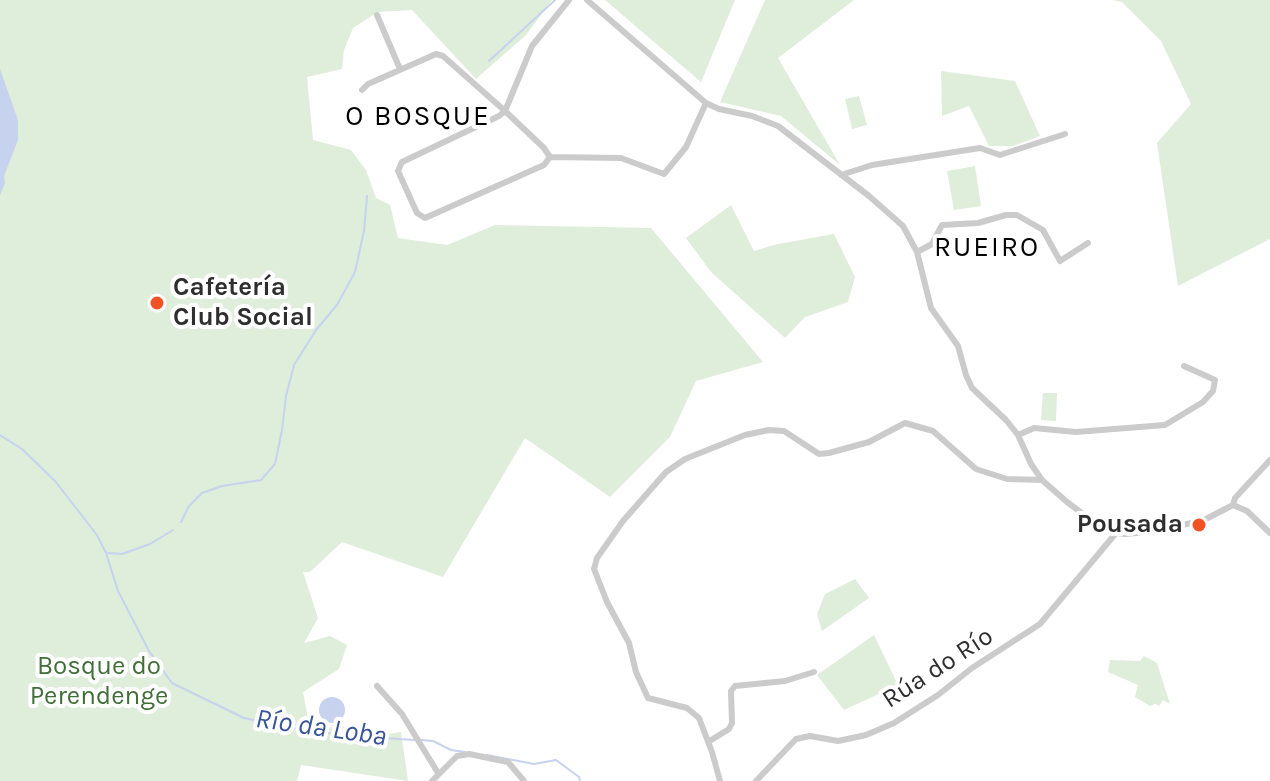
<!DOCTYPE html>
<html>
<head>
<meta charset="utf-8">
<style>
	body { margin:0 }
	canvas { display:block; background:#fff }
</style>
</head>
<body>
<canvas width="1270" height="781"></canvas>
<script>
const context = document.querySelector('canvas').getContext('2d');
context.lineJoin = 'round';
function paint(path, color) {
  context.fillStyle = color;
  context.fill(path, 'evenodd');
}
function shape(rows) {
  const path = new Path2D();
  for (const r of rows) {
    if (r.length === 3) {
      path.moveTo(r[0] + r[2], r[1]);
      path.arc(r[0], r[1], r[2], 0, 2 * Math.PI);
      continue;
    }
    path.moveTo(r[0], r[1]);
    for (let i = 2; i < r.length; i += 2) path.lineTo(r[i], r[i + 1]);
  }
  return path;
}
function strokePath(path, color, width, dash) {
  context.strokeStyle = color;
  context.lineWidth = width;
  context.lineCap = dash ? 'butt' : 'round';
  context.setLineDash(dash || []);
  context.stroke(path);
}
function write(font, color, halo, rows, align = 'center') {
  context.font = font + ' Karla,sans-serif';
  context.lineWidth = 8;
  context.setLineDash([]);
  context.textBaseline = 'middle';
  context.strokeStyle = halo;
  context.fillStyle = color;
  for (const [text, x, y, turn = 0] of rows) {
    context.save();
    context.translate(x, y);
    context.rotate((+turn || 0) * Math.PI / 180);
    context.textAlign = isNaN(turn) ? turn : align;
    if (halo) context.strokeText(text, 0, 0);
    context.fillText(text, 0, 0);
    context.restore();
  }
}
const green = shape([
	[0,0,552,0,526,35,476,79,412,10,378,12,353,28,344,50,342,69,307,77,313,140,351,150,366,170,376,198,390,205,398,238,447,245,495,225,651,228,763,362,696,381,670,437,610,497,525,438,443,577,342,542,310,572,303,572,318,618,304,643,330,636,347,645,339,669,303,692,309,725,325,728,341,726,374,736,401,732,408,781,301,765,297,781,0,781],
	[605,0,735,0,701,82],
	[765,0,854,0,778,58,840,165,781,116,720,102],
	[1112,0,1270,0,1270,239,1178,286,1157,143,1191,104,1161,41,1122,2],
	[941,71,1015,81,1040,136,1013,146,989,146,969,106,942,116],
	[859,96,867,125,852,129,845,99],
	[975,166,981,206,954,210,947,171],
	[731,205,754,251,778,244,834,234,855,277,848,302,805,317,785,338,711,272,686,238],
	[1043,393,1057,393,1056,421,1041,420],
	[855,579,869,598,822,631,817,614,825,594],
	[874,635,898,685,844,710,817,675],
	[1144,656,1157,663,1170,704,1163,700,1159,706,1155,704,1150,706,1135,697,1138,685,1108,672,1110,660,1140,661]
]);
const water = shape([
	[0,69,18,120,18,140,4,176,5,183,0,195],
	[332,710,13]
]);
const stream = shape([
	[489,61,555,0],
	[0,435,22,449,55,481,97,535,106,553,118,591,149,651,172,683,244,718,291,728,350,736,415,740],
	[181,522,189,506,202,493,222,486,261,480,275,464,282,430,286,396,294,365,316,330,337,305,355,272,364,231,367,196],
	[108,553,122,554,150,544,173,530],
	[422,740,433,741,451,750,465,752],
	[487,755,534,764,556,760,579,777,580,781]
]);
const minor = shape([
	[587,0,706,103,719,109,752,116,778,126,869,196,903,226,917,252,931,308,958,346,966,375,972,388,1006,420,1018,435,1031,464,1042,480,1067,502,1091,520,1116,533,1125,534,1157,531,1204,520,1233,505,1247,511,1270,533],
	[377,15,400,69],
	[362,90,368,84,436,54,443,56,505,111,544,148,550,157,621,158,664,174,686,147,706,103],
	[550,157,544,165,425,218,417,213,398,171,402,162,499,116,505,111,532,46,569,0],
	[841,175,872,165,980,148,1000,155,1065,134],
	[917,252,932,244,942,225,978,223,1006,215,1017,215,1043,230,1060,261,1088,243],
	[1018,435,1034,428,1076,432,1165,425,1203,402,1213,391,1215,380,1184,366],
	[1233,505,1235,498,1270,460],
	[377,686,402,714,438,773],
	[708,742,729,729,732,723,731,691,735,686,785,681,814,672],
	[432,781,457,756,469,754,508,762,524,781],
	[720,781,712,752,699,718,687,708,648,698,636,672,629,643,607,602,594,569,597,558,623,521,666,472,685,459,745,435,769,430,784,431,819,454,829,453,869,442,905,423,933,431,976,469,1007,479,1042,480],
	[756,781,796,739,810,736,838,741,866,735,894,723,938,695,972,668,1040,624,1116,533]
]);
const markers = [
	[157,303,8,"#f25324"],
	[1199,525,8,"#f25324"]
];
const poiNames = [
	["Cafetería",173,288],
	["Club Social",173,318],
	["Pousada",1183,525,"right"]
];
const parkNames = [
	["Bosque do",99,667],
	["Perendenge",99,697]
];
const streetNames = [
	["Rúa do Río",938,668,-33]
];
const neighbourhoodNames = [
	["O BOSQUE",418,117],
	["RUEIRO",987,248]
];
const waterNames = [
	["Río da Loba",321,728,8]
];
paint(green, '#dfeddb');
paint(water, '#c6d2ee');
strokePath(stream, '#c6d2ee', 2);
strokePath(minor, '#cbcbcb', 6);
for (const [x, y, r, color] of markers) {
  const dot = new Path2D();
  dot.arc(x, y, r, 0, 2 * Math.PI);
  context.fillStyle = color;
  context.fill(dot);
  strokePath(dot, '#fff', 3);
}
write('bold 26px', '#2e2e2e', '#fff', poiNames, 'left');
write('26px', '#416e38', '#fff', parkNames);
write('26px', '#2e2e2e', '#fff', streetNames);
context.letterSpacing = '2px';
write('28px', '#000', '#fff', neighbourhoodNames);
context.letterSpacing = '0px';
write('italic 28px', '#365497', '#fff', waterNames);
</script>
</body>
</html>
